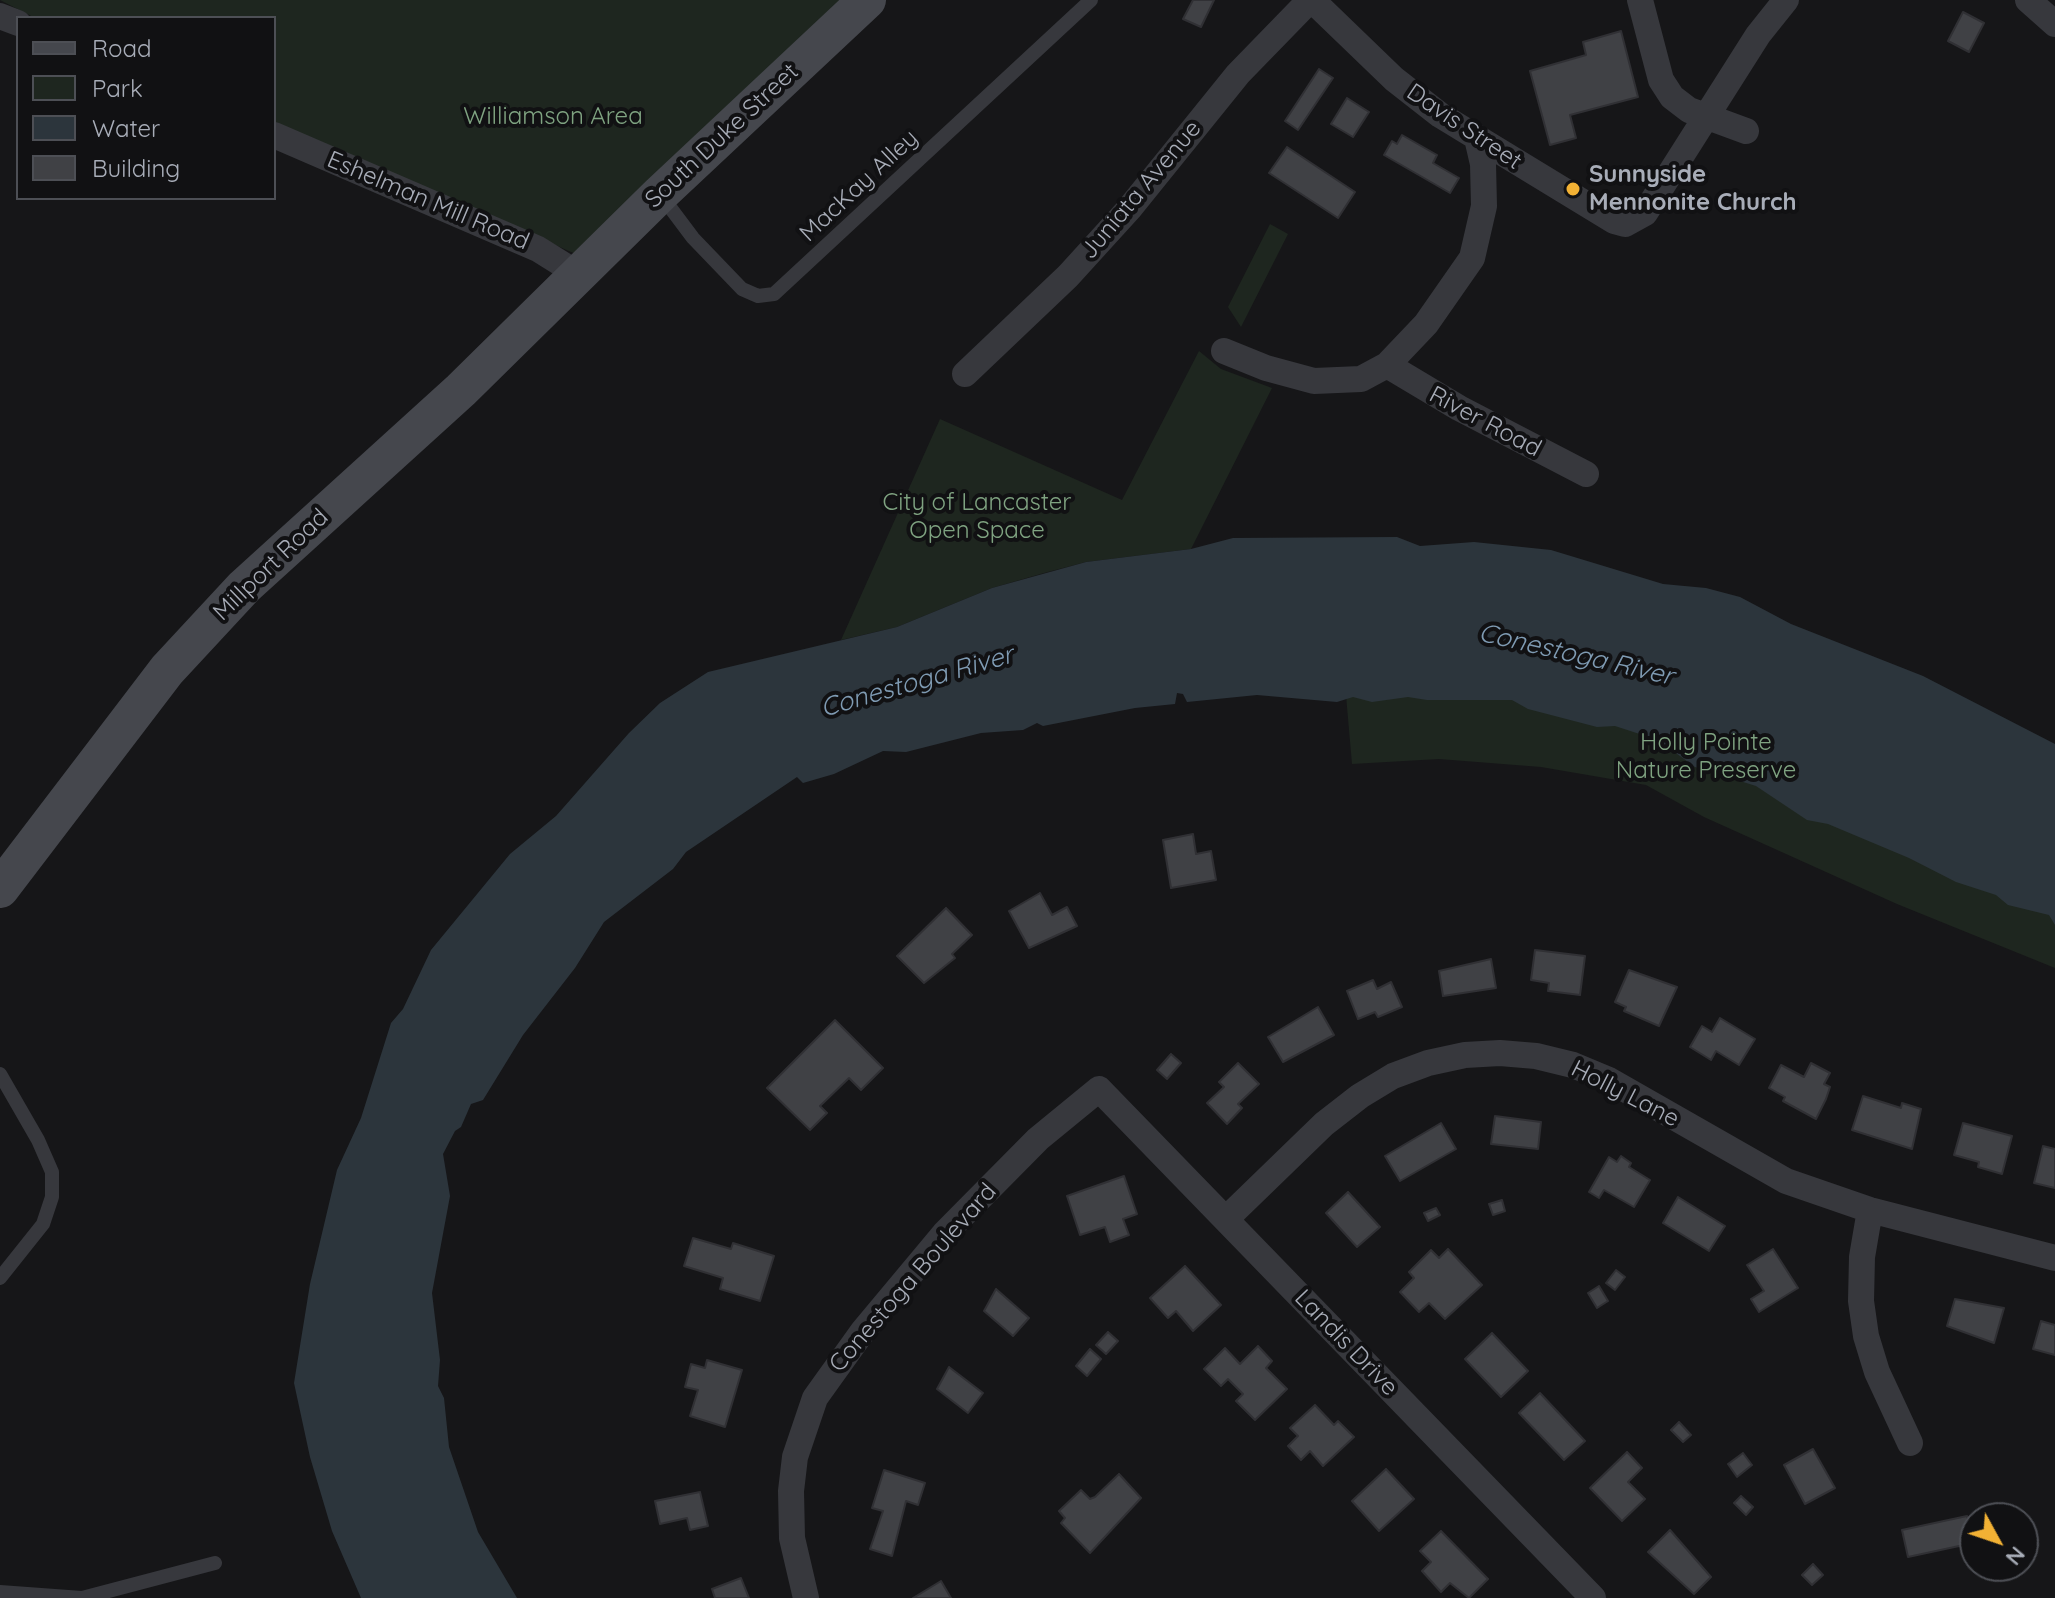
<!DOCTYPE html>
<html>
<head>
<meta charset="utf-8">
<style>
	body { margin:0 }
	#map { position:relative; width:2055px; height:1598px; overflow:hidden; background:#161618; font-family:Quicksand,sans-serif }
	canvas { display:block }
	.legend { position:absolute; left:16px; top:16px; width:260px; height:184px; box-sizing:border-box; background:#111113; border:2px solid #4d4f55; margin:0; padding:10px 14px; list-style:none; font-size:24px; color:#a8adb8 }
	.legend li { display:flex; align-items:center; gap:16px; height:40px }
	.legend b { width:40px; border:2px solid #4d4f55 }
	.north { position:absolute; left:1959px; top:1502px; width:80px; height:80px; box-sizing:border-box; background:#111113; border:2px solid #4d4f55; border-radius:50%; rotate:130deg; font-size:22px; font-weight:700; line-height:32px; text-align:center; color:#a8adb8 }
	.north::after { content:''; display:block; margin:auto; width:28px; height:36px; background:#f2b134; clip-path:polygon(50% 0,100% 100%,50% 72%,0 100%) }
</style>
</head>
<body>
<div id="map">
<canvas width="2055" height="1598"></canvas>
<ul class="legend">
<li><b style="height:10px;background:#45474d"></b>Road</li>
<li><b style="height:22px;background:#1e261f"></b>Park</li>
<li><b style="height:22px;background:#2c353c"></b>Water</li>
<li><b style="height:22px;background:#404145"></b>Building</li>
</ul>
<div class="north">N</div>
</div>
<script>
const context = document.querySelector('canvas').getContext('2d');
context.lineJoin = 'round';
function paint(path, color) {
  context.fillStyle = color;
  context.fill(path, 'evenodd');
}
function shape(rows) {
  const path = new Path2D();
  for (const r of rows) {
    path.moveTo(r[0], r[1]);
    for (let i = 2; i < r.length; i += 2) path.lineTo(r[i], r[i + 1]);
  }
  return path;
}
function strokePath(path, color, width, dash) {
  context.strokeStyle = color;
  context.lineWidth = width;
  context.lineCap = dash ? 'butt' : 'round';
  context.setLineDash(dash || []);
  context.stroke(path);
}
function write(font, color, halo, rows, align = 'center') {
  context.font = font + ' Quicksand,sans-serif';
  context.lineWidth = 8;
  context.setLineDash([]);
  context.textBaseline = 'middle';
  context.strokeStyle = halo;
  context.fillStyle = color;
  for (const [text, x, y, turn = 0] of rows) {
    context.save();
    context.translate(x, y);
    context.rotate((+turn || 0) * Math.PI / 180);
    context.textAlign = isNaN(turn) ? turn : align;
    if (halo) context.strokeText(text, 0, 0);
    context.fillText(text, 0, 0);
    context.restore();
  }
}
const green = shape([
	[0,0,843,0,578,255,274,122,274,18,35,18],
	[1270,224,1288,234,1241,327,1228,307],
	[1199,351,1221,369,1272,388,1191,549,1086,562,1044,573,992,588,897,627,841,640,940,419,1122,500],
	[1431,659,2055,868,2055,968,1897,904,1704,817,1646,785,1541,767,1439,759,1352,764,1343,661]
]);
const water = shape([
	[1397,537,1420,546,1474,542,1551,550,1663,584,1706,588,1740,597,1791,624,1923,676,2055,744,2055,925,2049,915,2008,905,1996,895,1956,882,1909,858,1828,824,1807,820,1756,786,1695,767,1658,740,1615,726,1597,727,1528,709,1512,700,1427,700,1408,697,1372,702,1353,697,1337,702,1257,695,1187,702,1183,694,1177,693,1175,704,1135,708,1043,726,1037,723,1023,730,981,733,906,752,883,751,834,774,803,783,797,777,686,852,673,869,604,922,575,968,523,1035,483,1100,471,1104,461,1127,455,1131,443,1154,450,1196,432,1293,440,1360,438,1386,444,1398,449,1447,478,1532,517,1598,361,1598,332,1531,310,1457,294,1383,310,1284,337,1170,361,1118,391,1023,403,1009,431,950,510,854,556,816,629,733,660,703,708,672,897,627,992,588,1086,562,1191,549,1233,538]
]);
const building = shape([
	[1193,0,1214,0,1201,27,1183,19,1193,0],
	[1963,12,1984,23,1969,52,1948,41,1963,12],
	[1621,31,1638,97,1570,115,1576,138,1550,145,1530,71,1586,55,1583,42,1621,31],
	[1319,69,1333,78,1298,130,1285,121,1319,69],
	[1347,98,1369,112,1353,137,1331,124,1347,98],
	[1402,135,1437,155,1433,163,1459,178,1450,193,1384,155,1392,141,1397,144,1402,135],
	[1287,147,1355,192,1338,218,1269,173,1287,147],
	[1193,834,1196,854,1211,851,1216,880,1171,888,1163,840,1193,834],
	[1040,893,1052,915,1067,907,1077,926,1029,948,1009,911,1040,893],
	[946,908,972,935,952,954,955,958,924,983,897,956,946,908],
	[1535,950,1585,956,1580,995,1548,991,1549,983,1531,980,1535,950],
	[1491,959,1496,988,1443,996,1439,971,1491,959],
	[1629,970,1677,987,1659,1026,1624,1011,1626,1007,1615,1002,1629,970],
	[1373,980,1377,989,1391,982,1402,1007,1378,1017,1375,1012,1358,1019,1347,991,1373,980],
	[1318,1007,1334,1035,1283,1062,1268,1037,1318,1007],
	[1720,1018,1755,1039,1739,1065,1716,1051,1711,1060,1690,1047,1702,1026,1712,1032,1720,1018],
	[835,1020,883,1068,861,1090,849,1078,820,1106,827,1113,810,1130,767,1088,835,1020],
	[1171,1054,1181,1063,1167,1079,1157,1070,1171,1054],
	[1238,1063,1259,1084,1238,1104,1242,1108,1227,1124,1207,1103,1224,1087,1219,1082,1238,1063],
	[1811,1063,1830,1073,1824,1084,1830,1087,1826,1099,1816,1119,1783,1101,1785,1097,1769,1088,1781,1065,1804,1077,1811,1063],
	[1863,1096,1901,1108,1902,1103,1921,1109,1912,1149,1852,1130,1863,1096],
	[1495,1116,1541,1122,1538,1149,1491,1144,1495,1116],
	[1441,1123,1456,1149,1400,1181,1385,1156,1441,1123],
	[1963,1123,2012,1136,2002,1174,1978,1167,1979,1162,1954,1155,1963,1123],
	[2043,1146,2055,1149,2055,1188,2034,1183,2043,1146],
	[1621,1156,1631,1163,1629,1167,1650,1180,1634,1207,1604,1190,1599,1198,1589,1192,1609,1157,1617,1162,1621,1156],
	[1124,1176,1137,1214,1123,1219,1129,1235,1110,1242,1105,1227,1080,1235,1067,1196,1124,1176],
	[1348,1192,1380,1227,1357,1247,1326,1213,1348,1192],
	[1678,1197,1725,1226,1709,1251,1663,1223,1678,1197],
	[1502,1200,1505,1211,1493,1215,1489,1204,1502,1200],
	[1436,1208,1440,1215,1428,1221,1424,1213,1436,1208],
	[693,1238,731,1249,733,1243,774,1256,760,1301,720,1289,723,1278,684,1266,693,1238],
	[1448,1249,1482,1285,1445,1319,1429,1303,1419,1312,1400,1292,1414,1278,1409,1272,1431,1250,1439,1258,1448,1249],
	[1773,1249,1798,1288,1759,1312,1751,1299,1764,1291,1747,1265,1773,1249],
	[1185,1266,1221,1305,1193,1331,1176,1311,1168,1318,1150,1298,1185,1266],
	[1616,1270,1625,1277,1615,1290,1606,1283,1616,1270],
	[1599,1286,1608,1301,1597,1308,1588,1293,1599,1286],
	[996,1289,1029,1318,1013,1336,984,1311,996,1289],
	[1955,1299,2004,1308,1994,1343,1947,1326,1955,1299],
	[2041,1321,2055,1325,2055,1355,2033,1349,2041,1321],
	[1108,1332,1118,1341,1106,1354,1096,1345,1108,1332],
	[1492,1333,1528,1371,1501,1397,1465,1359,1492,1333],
	[1258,1346,1272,1361,1266,1368,1287,1389,1255,1420,1236,1401,1243,1394,1228,1379,1221,1386,1204,1369,1225,1348,1240,1364,1258,1346],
	[1090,1349,1101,1359,1087,1376,1076,1366,1090,1349],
	[707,1360,742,1370,725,1427,690,1416,698,1390,685,1387,691,1364,705,1368,707,1360],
	[949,1367,983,1393,968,1413,937,1389,949,1367],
	[1540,1393,1585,1441,1564,1460,1519,1413,1540,1393],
	[1315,1405,1334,1425,1338,1421,1354,1437,1323,1466,1310,1451,1301,1460,1288,1446,1298,1436,1290,1428,1315,1405],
	[1679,1422,1691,1435,1683,1442,1671,1430,1679,1422],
	[1813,1449,1835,1488,1805,1504,1784,1465,1813,1449],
	[1627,1452,1642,1468,1628,1482,1645,1499,1622,1521,1590,1488,1627,1452],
	[1743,1453,1752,1465,1737,1477,1728,1464,1743,1453],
	[1386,1469,1414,1499,1379,1531,1352,1501,1386,1469],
	[884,1470,925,1483,918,1505,906,1501,892,1556,870,1549,883,1511,872,1508,884,1470],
	[1119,1474,1141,1498,1090,1553,1061,1523,1065,1518,1059,1511,1081,1490,1090,1499,1095,1497,1119,1474],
	[700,1492,708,1526,690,1530,687,1518,660,1524,655,1501,700,1492],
	[1741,1496,1753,1507,1746,1515,1734,1503,1741,1496],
	[1967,1516,1973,1543,1908,1557,1902,1530,1967,1516],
	[1670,1530,1711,1577,1694,1594,1648,1552,1670,1530],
	[1441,1531,1488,1579,1469,1598,1450,1583,1441,1592,1422,1571,1431,1562,1420,1551,1441,1531],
	[1813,1564,1823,1575,1812,1585,1802,1575,1813,1564],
	[741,1578,749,1598,715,1598,712,1589,741,1578],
	[941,1581,951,1598,913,1598,941,1581]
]);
const lane = shape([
	[660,194,693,238,742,289,758,296,774,294,1091,0],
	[0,1074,38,1140,52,1172,52,1197,43,1224,0,1278],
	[0,1592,82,1598,215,1563]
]);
const street = shape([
	[1312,0,1394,79,1440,115,1614,221,1625,224,1645,213,1758,35,1786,0],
	[1640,0,1661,80,1672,97,1689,110,1746,131],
	[2028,0,2055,24],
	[0,16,18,23],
	[274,135,538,249,578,274],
	[1224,351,1266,368,1314,381,1361,379,1387,365,1426,324,1472,258,1484,206,1483,164,1477,138],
	[1387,365,1459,408,1586,474],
	[965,374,1068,276,1129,209,1238,74,1310,0],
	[1870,1210,1862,1257,1861,1301,1866,1336,1877,1372,1910,1443],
	[1226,1219,1324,1124,1360,1096,1393,1076,1428,1063,1465,1055,1500,1053,1536,1056,1573,1065,1609,1080,1786,1181,1870,1210,2055,1258],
	[806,1598,792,1538,791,1491,795,1457,815,1398,863,1331,944,1234,1038,1139,1099,1089,1593,1598]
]);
const secondary = shape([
	[0,889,167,670,244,587,461,390,660,194,867,0]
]);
const markers = [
	[1573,189,8,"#f2b134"]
];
const parkNames = [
	["Williamson Area",553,117],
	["City of Lancaster",977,503],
	["Open Space",977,531],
	["Holly Pointe",1706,743],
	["Nature Preserve",1706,771]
];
const streetNames = [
	["Davis Street",1464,127,34],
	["South Duke Street",722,136,-43],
	["MacKay Alley",859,186,-43],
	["Juniata Avenue",1141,190,-50],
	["Eshelman Mill Road",428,201,23],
	["River Road",1485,422,28],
	["Millport Road",271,565,-44],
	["Holly Lane",1625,1094,27],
	["Conestoga Boulevard",913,1278,-49],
	["Landis Drive",1346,1343,46]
];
const poiNames = [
	["Sunnyside",1589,175],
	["Mennonite Church",1589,203]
];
const waterNames = [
	["Conestoga River",1576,655,13],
	["Conestoga River",917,682,-16]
];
paint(green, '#1e261f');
paint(water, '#2c353c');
paint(building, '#404145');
strokePath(building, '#303034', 2);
strokePath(lane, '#37383d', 14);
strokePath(street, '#37383d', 26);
strokePath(secondary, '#45474d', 38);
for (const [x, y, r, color] of markers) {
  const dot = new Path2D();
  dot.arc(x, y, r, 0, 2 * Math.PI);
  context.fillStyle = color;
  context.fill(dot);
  strokePath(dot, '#111113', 3);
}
write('24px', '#7fa381', '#111113', parkNames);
write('24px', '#a8adb8', '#111113', streetNames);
write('bold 24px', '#a8adb8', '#111113', poiNames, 'left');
write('italic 26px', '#7f9bb3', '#111113', waterNames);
</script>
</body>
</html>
